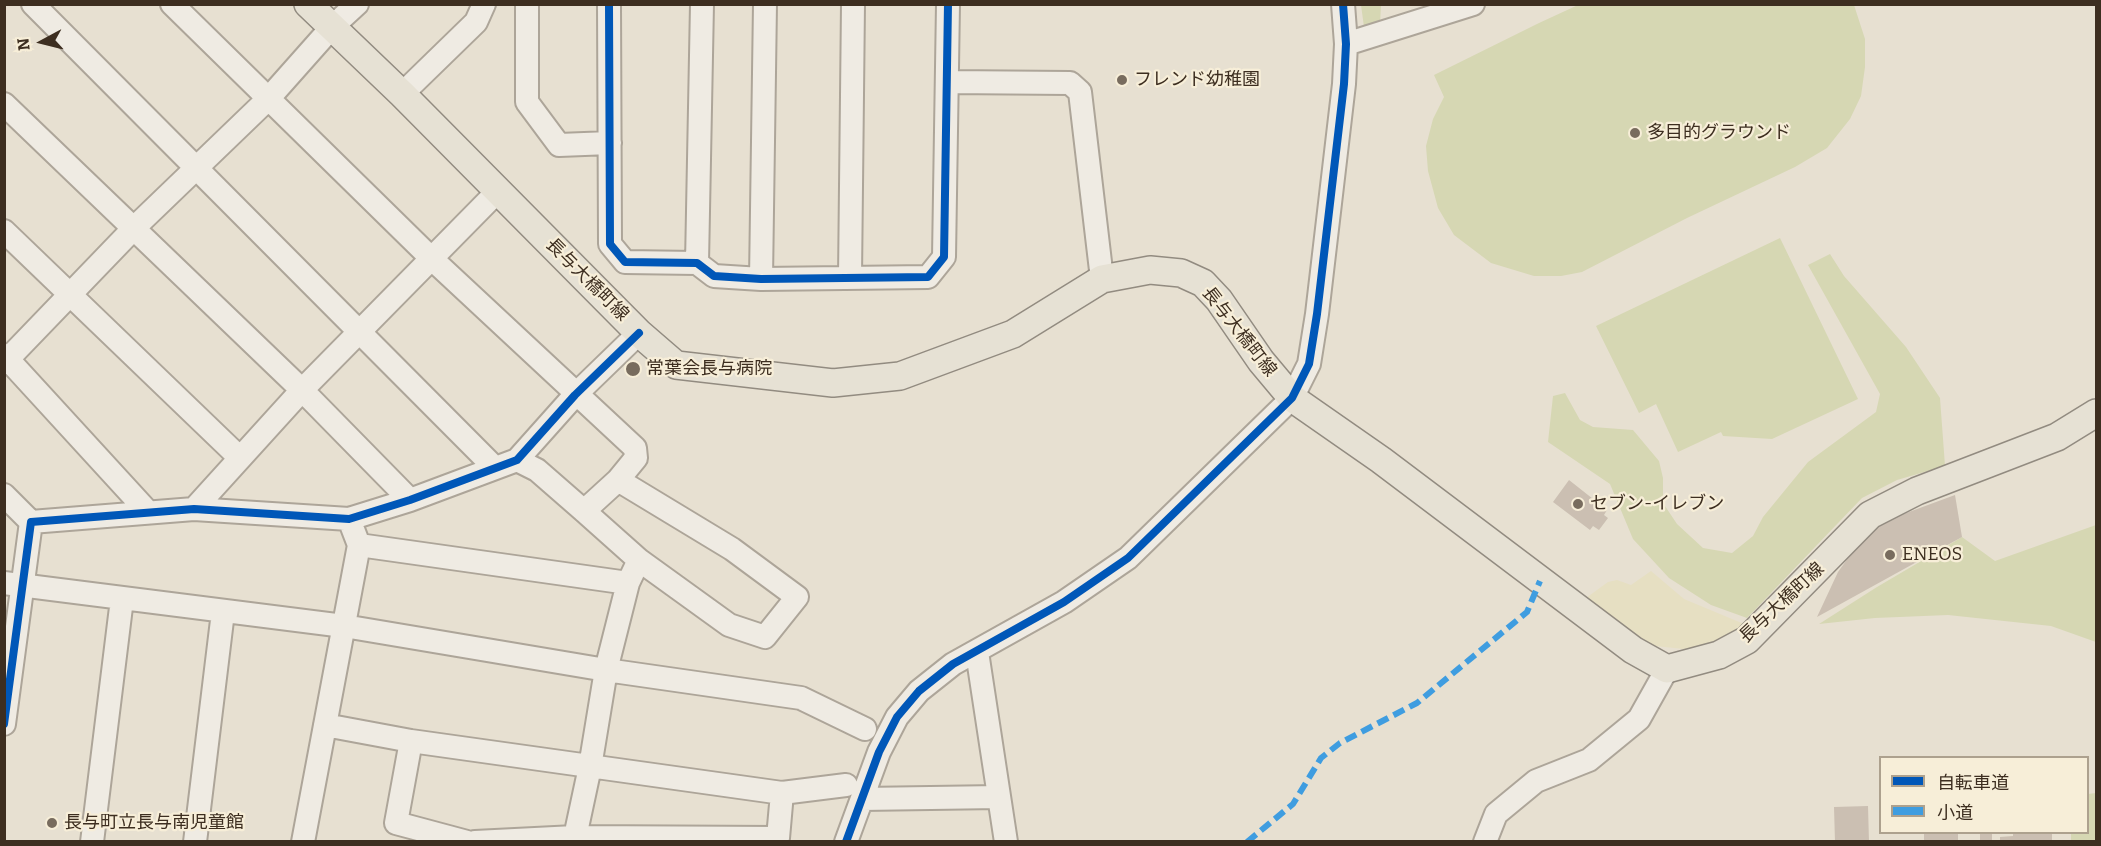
<!DOCTYPE html>
<html>
<head>
<meta charset="utf-8">
<style>
	body { margin:0 }
	#map { position:relative; width:2101px; height:846px; overflow:hidden; background:#e7e0d1; font-family:Bitter,"Noto Sans JP",serif }
	canvas { display:block }
	.frame { position:absolute; inset:0; border:6px solid #3d2e20; pointer-events:none }
	.legend { position:absolute; left:1879px; top:756px; width:210px; height:78px; box-sizing:border-box; background:#f7eed8; border:2px solid #ada18e; margin:0; padding:8px 10px; list-style:none; font-size:18px; color:#3d2e20 }
	.legend li { display:flex; align-items:center; gap:12px; height:30px }
	.legend b { width:30px; border:2px solid #ada18e }
	.north { position:absolute; left:12px; top:12px; width:60px; height:60px; -webkit-text-stroke:4px #f7eed8; paint-order:stroke; rotate:263deg; font-size:16px; font-weight:700; line-height:24px; text-align:center; color:#3d2e20 }
	.north::after { content:''; display:block; margin:auto; width:21px; height:27px; background:#3d2e20; clip-path:polygon(50% 0,100% 100%,50% 72%,0 100%) }
</style>
</head>
<body>
<div id="map">
<canvas width="2101" height="846"></canvas>
<div class="frame"></div>
<ul class="legend">
<li><b style="height:8px;background:#0057b8"></b>自転車道</li>
<li><b style="height:8px;background:#3f9de0"></b>小道</li>
</ul>
<div class="north">N</div>
</div>
<script>
const context = document.querySelector('canvas').getContext('2d');
context.lineJoin = 'round';
function paint(path, color) {
  context.fillStyle = color;
  context.fill(path, 'evenodd');
}
function shape(rows) {
  const path = new Path2D();
  for (const r of rows) {
    path.moveTo(r[0], r[1]);
    for (let i = 2; i < r.length; i += 2) path.lineTo(r[i], r[i + 1]);
  }
  return path;
}
function strokePath(path, color, width, dash) {
  context.strokeStyle = color;
  context.lineWidth = width;
  context.lineCap = dash ? 'butt' : 'round';
  context.setLineDash(dash || []);
  context.stroke(path);
}
function write(font, color, halo, rows, align = 'center') {
  context.font = font + ' Bitter,"Noto Sans JP",serif';
  context.lineWidth = 4.5;
  context.setLineDash([]);
  context.textBaseline = 'middle';
  context.strokeStyle = halo;
  context.fillStyle = color;
  for (const [text, x, y, turn = 0] of rows) {
    context.save();
    context.translate(x, y);
    context.rotate((+turn || 0) * Math.PI / 180);
    context.textAlign = isNaN(turn) ? turn : align;
    if (halo) context.strokeText(text, 0, 0);
    context.fillText(text, 0, 0);
    context.restore();
  }
}
const farmland = shape([
	[1651,571,1684,599,1744,624,1712,645,1684,649,1655,646,1628,631,1586,598,1608,582,1617,580,1631,585]
]);
const green = shape([
	[1361,5,1381,5,1380,24,1364,27],
	[1854,5,1865,39,1865,67,1861,96,1850,119,1827,148,1795,167,1687,218,1582,272,1561,276,1534,276,1491,263,1454,235,1438,208,1428,171,1426,146,1433,119,1444,97,1434,75,1539,23,1578,5],
	[1780,238,1858,399,1772,439,1723,436,1721,432,1678,452,1656,404,1639,413,1596,326],
	[1830,254,1844,276,1906,347,1940,398,1945,466,1897,480,1862,498,1747,618,1711,605,1669,578,1633,539,1610,484,1548,442,1553,396,1565,393,1580,420,1593,427,1633,430,1659,461,1663,478,1663,503,1677,524,1703,548,1732,553,1753,536,1763,517,1808,462,1876,412,1880,394,1808,265],
	[2096,525,2096,642,2051,626,1948,615,1875,618,1819,624,1877,587,1962,537,1995,561],
	[2096,793,2096,841,2071,841,2071,833,2088,832,2088,794]
]);
const building = shape([
	[1569,480,1607,510,1604,515,1608,518,1599,530,1593,526,1590,530,1553,502],
	[1955,495,1962,537,1817,617,1838,572,1871,526],
	[1868,806,1869,842,1835,842,1834,807],
	[1924,832,1958,832,1958,842,1924,842],
	[1980,832,1992,832,1992,842,1980,842],
	[2013,832,2052,832,2052,842,2000,842,2000,837,2013,836]
]);
const minor = shape([
	[33,4,495,468],
	[172,4,432,259,635,448,636,458,618,480],
	[527,4,527,102,559,145,610,143],
	[609,4,610,244,625,262,697,263,714,276,761,279,928,277,944,257,948,4],
	[1346,44,1473,4],
	[947,82,1070,83,1080,92,1102,279],
	[402,94,476,22,484,4],
	[4,104,302,390,410,500],
	[4,231,240,458],
	[697,263,702,4],
	[850,277,853,4],
	[761,279,765,4],
	[4,355,147,511],
	[4,363,135,227,269,98,332,27,357,4],
	[517,460,537,470,584,511,639,560,729,625,765,637,797,597,732,549,618,480,584,511],
	[4,495,31,522],
	[194,509,302,390,498,191],
	[359,545,628,583,639,560],
	[4,583,344,626,606,670,801,698,865,729],
	[977,652,1006,842],
	[4,724,31,522,194,509,349,519,410,500,517,460,575,395,639,333],
	[325,725,411,741,782,793,846,785],
	[411,741,396,823,467,842],
	[862,799,999,797],
	[575,837,590,767,606,670,628,583],
	[92,842,122,599],
	[195,842,223,612],
	[303,842,359,545,349,519],
	[475,842,575,837,778,838,782,793],
	[846,842,879,752,897,717,919,691,953,664,1064,602,1128,558,1292,398,1309,364,1317,314,1344,84,1346,44,1343,4],
	[1485,842,1496,814,1536,781,1589,760,1639,719,1667,669]
]);
const major = shape([
	[308,4,402,94,639,333,676,365,833,383,900,376,1013,334,1102,279,1150,270,1181,273,1203,283,1219,300,1261,361,1292,398,1381,460,1633,650,1667,669,1719,655,1747,640,1870,515,1917,491,2057,437,2096,413]
]);
const quiet = shape([
	[1247,842,1293,804,1321,758,1340,743,1417,703,1527,612,1540,581]
]);
const cycleway = shape([
	[609,4,610,244,625,262,697,263,714,276,761,279,928,277,944,257,948,4],
	[4,724,31,522,194,509,349,519,410,500,517,460,575,395,639,333],
	[846,842,879,752,897,717,919,691,953,664,1064,602,1128,558,1292,398,1309,364,1317,314,1344,84,1346,44,1343,4]
]);
const markers = [
	[1122,80,6,"#786c5e"],
	[1635,133,6,"#786c5e"],
	[633,369,8,"#786c5e"],
	[1578,504,6,"#786c5e"],
	[1890,555,6,"#786c5e"],
	[52,823,6,"#786c5e"]
];
const poiNames = [
	["フレンド幼稚園",1134,80],
	["多目的グラウンド",1647,133],
	["常葉会長与病院",646,369],
	["セブン-イレブン",1590,504],
	["ENEOS",1902,555],
	["長与町立長与南児童館",64,823]
];
const streetNames = [
	["長与大橋町線",587,280,45],
	["長与大橋町線",1239,332,52],
	["長与大橋町線",1782,603,-43]
];
paint(farmland, '#e6dfc2');
paint(green, '#d6d7b3');
paint(building, '#cbbfb2');
strokePath(minor, '#ada599', 26);
strokePath(major, '#928b80', 30);
strokePath(minor, '#efebe3', 22);
strokePath(major, '#e6e1d4', 27);
strokePath(quiet, '#3f9de0', 6, [12, 6]);
strokePath(cycleway, '#0057b8', 8);
for (const [x, y, r, color] of markers) {
  const dot = new Path2D();
  dot.arc(x, y, r, 0, 2 * Math.PI);
  context.fillStyle = color;
  context.fill(dot);
  strokePath(dot, '#f7eed8', 2);
}
write('18px', '#3d2e20', '#f7eed8', poiNames, 'left');
write('18px', '#3d2e20', '#f7eed8', streetNames);
</script>
</body>
</html>
